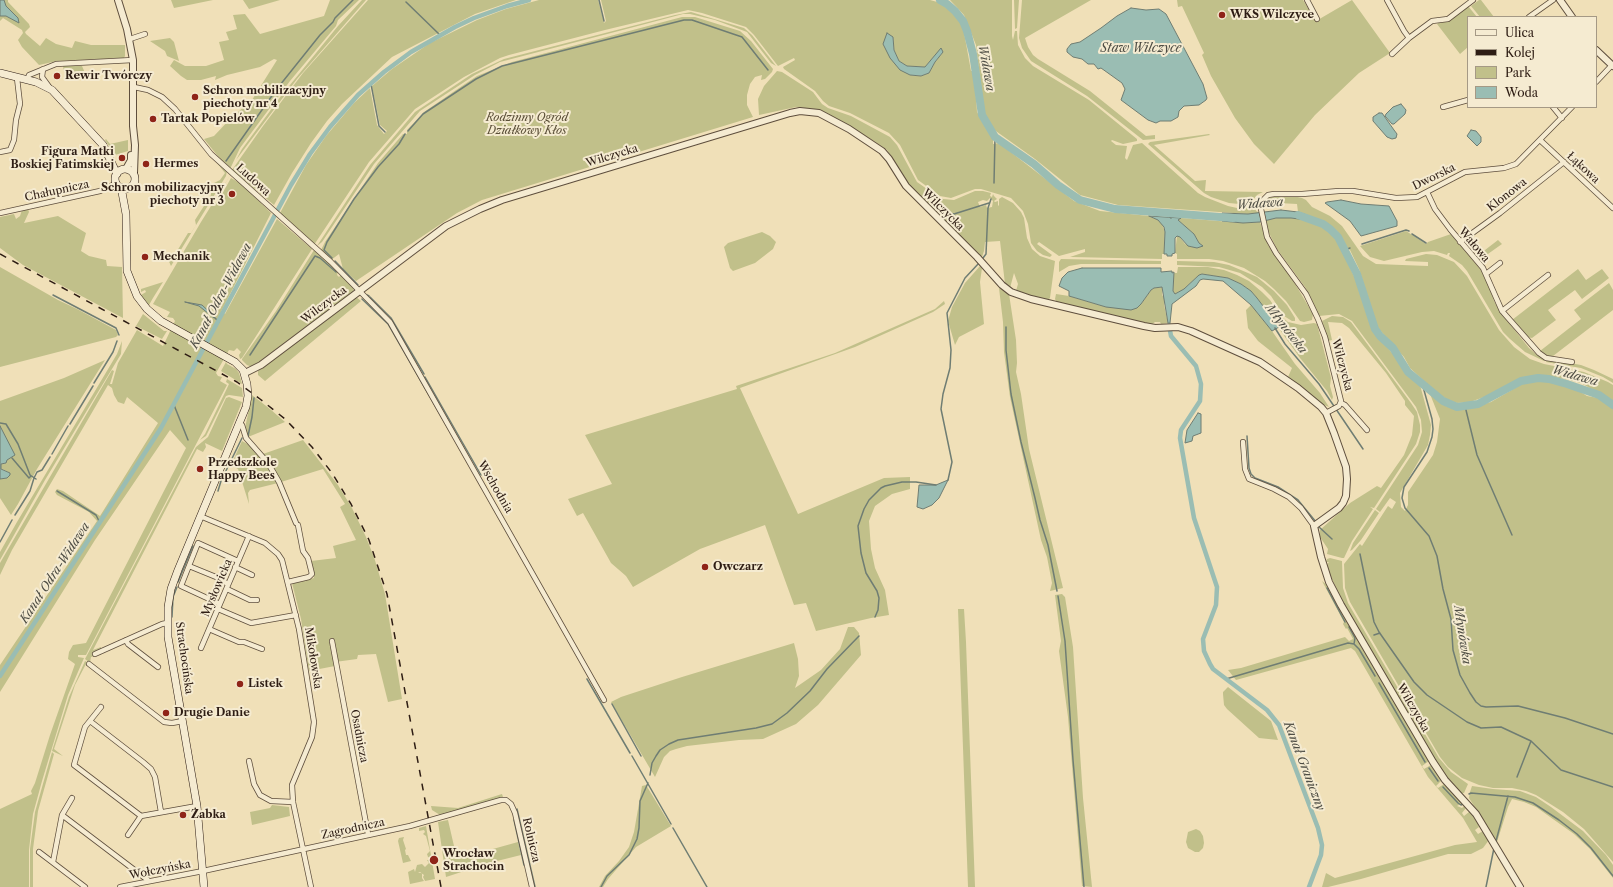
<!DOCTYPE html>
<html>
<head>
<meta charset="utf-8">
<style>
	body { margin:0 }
	#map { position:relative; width:1613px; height:887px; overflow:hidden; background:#f0e0b8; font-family:"Libre Caslon Text",serif }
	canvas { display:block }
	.legend { position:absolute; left:1467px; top:16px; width:130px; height:92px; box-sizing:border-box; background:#f5ebd1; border:1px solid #a59985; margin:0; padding:5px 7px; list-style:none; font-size:12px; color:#2e1d14 }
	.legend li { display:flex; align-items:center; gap:8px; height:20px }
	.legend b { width:20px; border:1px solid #a59985 }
</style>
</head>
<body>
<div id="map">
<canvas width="1613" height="887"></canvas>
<ul class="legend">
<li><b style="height:5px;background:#f5ebd1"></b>Ulica</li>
<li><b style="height:5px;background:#2e1d14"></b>Kolej</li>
<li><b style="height:11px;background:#c1c08a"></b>Park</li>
<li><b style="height:11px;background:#9abdb3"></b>Woda</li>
</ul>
</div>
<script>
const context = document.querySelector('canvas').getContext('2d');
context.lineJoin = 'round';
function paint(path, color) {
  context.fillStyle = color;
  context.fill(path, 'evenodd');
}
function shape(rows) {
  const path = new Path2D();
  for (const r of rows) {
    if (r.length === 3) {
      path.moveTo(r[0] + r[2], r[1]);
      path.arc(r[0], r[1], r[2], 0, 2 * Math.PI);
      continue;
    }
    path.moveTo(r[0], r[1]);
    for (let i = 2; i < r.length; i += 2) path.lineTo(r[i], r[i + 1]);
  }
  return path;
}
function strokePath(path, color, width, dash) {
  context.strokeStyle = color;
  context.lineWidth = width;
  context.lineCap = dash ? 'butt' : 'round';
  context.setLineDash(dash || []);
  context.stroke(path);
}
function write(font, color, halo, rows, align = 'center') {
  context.font = font + ' "Libre Caslon Text",serif';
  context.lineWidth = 4;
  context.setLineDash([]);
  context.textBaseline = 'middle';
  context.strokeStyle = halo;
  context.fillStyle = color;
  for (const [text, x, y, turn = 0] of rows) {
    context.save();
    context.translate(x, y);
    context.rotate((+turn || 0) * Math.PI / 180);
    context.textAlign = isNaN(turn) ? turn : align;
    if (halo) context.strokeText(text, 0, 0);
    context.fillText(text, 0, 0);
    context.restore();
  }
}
const green = shape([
	[0,0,8,0,8,2,29,24,30,27,25,32,26,34,40,46,46,38,56,44,72,48,75,41,91,45,125,45,125,56,124,58,57,61,39,65,22,47,18,40,23,33,22,30,3,18,0,21],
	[171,0,213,0,174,8],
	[243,0,280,0,249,9],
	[330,0,359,0,338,20,336,26,290,81,240,148,230,169,221,160,204,139,214,136,231,118,252,100,277,60,274,59,260,67,227,75,215,80,216,76,201,80,187,80,181,76,170,66,174,60,185,66,206,66,224,60,219,42,229,40,226,32,237,29,233,15,245,14,260,34,324,16],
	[362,0,366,0,297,79,236,160,242,149,281,96,338,26],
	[368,0,516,0,475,14,392,57,342,104,327,121,311,143,292,173,274,205,232,170,263,126,303,73],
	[539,0,598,0,604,23,606,21,601,0,930,0,941,3,954,13,963,27,971,71,974,71,977,112,993,138,993,144,999,143,1074,201,1100,211,1149,216,1158,220,1162,224,1165,232,1164,254,1162,254,1162,259,1071,257,1070,257,1085,252,1085,249,1059,256,1039,242,1037,244,1052,255,1050,257,1043,255,1037,251,1031,243,1028,224,1023,211,1011,198,981,189,975,189,951,198,940,196,918,180,900,145,889,133,850,113,829,106,823,101,815,91,784,69,783,67,795,60,794,58,778,66,754,35,746,27,702,13,688,10,605,30,509,55,500,58,464,77,415,109,369,162,314,245,307,239,308,238,280,213,306,165,326,136,354,103,370,88,377,125,384,134,387,131,380,125,372,86,392,69,430,43,477,20,506,9],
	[893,37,894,50,899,61,907,66,925,67,932,59,943,52,935,62,929,73,921,76,910,75,883,44],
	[950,0,1012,0,1012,36,1013,40,1015,31,1017,31,1018,45,1025,58,1033,66,1089,100,1137,139,1137,141,1123,144,1112,140,1111,141,1116,145,1127,146,1125,158,1127,160,1133,145,1142,143,1198,193,1205,197,1228,206,1237,208,1255,207,1256,211,1260,213,1248,214,1118,205,1080,195,1035,159,993,129,984,112,976,45,964,15],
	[1014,0,1019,0,1017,28,1015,29],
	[1022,0,1091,0,1025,38,1028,47,1033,55,1038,59,1090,91,1146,136,1155,135,1155,139,1143,140,1087,96,1031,61,1022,48,1019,38],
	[1177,0,1303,0,1316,21,1352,0,1390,53,1359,73,1315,115,1274,164,1254,144,1235,118,1211,76,1202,55,1204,53,1182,6,1178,7],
	[1479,0,1481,0,1494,17,1480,17,1471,6],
	[1468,6,1477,17,1468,17,1468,47,1460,54,1437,24,1440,22,1446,22],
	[691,12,744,28,752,35,776,66,771,63,747,32,715,20,690,14,683,14,634,27,500,62,475,75,420,111,374,164,322,242,317,246,370,165,415,112,472,74,504,59,675,15],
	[682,17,695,17,740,31,751,41,773,69,772,72,765,79,761,80,762,75,755,77,750,84,747,95,747,105,753,117,482,200,457,213,356,281,343,269,339,254,331,260,322,252,321,250,325,242,378,163,403,134,407,134,407,130,424,112,462,86,477,76,512,62],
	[170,38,174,42,179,61,167,56,165,51,150,41],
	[63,66,82,66,85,73,75,74,74,71,64,72],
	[777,71,782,72,813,92,822,104,828,108,851,116,890,137,897,145,917,182,937,196,943,199,954,200,975,191,983,191,991,193,990,196,992,197,993,194,994,196,997,199,994,201,995,202,998,201,998,205,999,206,999,199,1002,197,1013,203,1021,212,1024,218,1027,238,1032,249,1040,256,1055,261,1050,298,1048,300,1021,294,1016,291,1018,284,1014,273,1010,288,1005,284,1000,241,985,242,984,251,982,257,905,181,897,165,887,150,874,141,834,117,814,109,796,107,759,115,758,99,764,86],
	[990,198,993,201,992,207,987,208,986,205,980,207,978,202,983,200,987,201],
	[1209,134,1210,135,1154,145,1195,181,1206,180,1205,191,1263,192,1257,195,1249,205,1229,203,1211,197,1204,193,1148,144,1150,142],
	[106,139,110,144,128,140,128,151,115,155,105,140],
	[218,162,227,171,226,176,171,266,166,255,171,261,188,233,191,233,196,225,195,220,211,195,210,188,214,183,220,180,225,173,217,163],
	[231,174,214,202,217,203,231,178,243,185,271,213,221,312,225,314,277,219,312,249,242,358,240,359,239,355,241,352,237,348,234,351,229,350,216,373,218,376,222,377,220,381,227,385,86,655,78,655,78,657,84,658,68,695,42,781,33,814,29,850,29,887,0,887,0,809,32,794,31,791,35,783,50,735,75,664,68,659,69,652,73,645,86,643,186,448,170,430,95,540,0,692,0,665,97,521,89,512,57,495,55,492,57,489,63,491,100,516,158,423,127,397,124,404,118,402,114,395,112,388,108,385,12,550,0,575,0,563,112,370,114,371,110,384,112,384,118,363,137,330,163,346,175,321,173,318,167,317,170,312,153,304,201,222],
	[1274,196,1293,196,1302,198,1306,200,1312,207,1330,216,1342,226,1363,256,1376,264,1428,266,1428,262,1405,261,1406,259,1426,254,1437,255,1454,262,1467,276,1499,330,1514,347,1530,359,1544,364,1584,372,1608,382,1613,385,1613,401,1581,383,1550,376,1536,375,1518,380,1487,396,1470,402,1457,403,1448,400,1437,393,1410,368,1404,357,1378,328,1359,269,1350,250,1346,247,1337,231,1327,223,1298,212,1297,204,1278,203,1265,205,1263,209,1264,203,1266,200,1269,198],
	[28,209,29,212,24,223,58,216,86,233,81,251,89,256,106,260,107,266,122,267,123,318,23,265,0,248,0,217,14,214,16,219,20,216,22,210],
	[1181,218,1243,223,1260,222,1268,245,1291,277,1313,314,1312,320,1304,322,1300,321,1286,301,1274,289,1265,281,1244,268,1223,261,1209,259,1177,259,1177,254,1175,253,1177,236,1179,236,1185,244,1191,247,1199,243,1194,234,1177,219],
	[1276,218,1291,218,1307,220,1321,226,1331,233,1336,239,1356,280,1372,329,1398,360,1403,368,1420,385,1431,425,1430,435,1428,445,1400,493,1401,507,1405,511,1408,505,1408,492,1433,455,1437,442,1440,419,1430,394,1446,406,1455,409,1464,410,1491,402,1522,384,1535,381,1546,381,1576,389,1587,396,1598,398,1613,407,1613,862,1584,829,1563,812,1536,795,1526,791,1512,788,1493,788,1479,785,1462,778,1448,767,1440,757,1350,602,1345,588,1344,564,1360,544,1362,546,1388,506,1392,509,1396,502,1390,498,1380,512,1376,509,1418,445,1422,432,1421,420,1416,407,1352,321,1339,314,1319,316,1305,287,1277,249,1267,229,1266,220],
	[1406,231,1426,244,1428,242,1451,234,1486,276,1494,301,1501,313,1529,348,1537,355,1545,359,1544,361,1525,352,1510,339,1503,332,1467,271,1462,265,1449,256,1450,253,1448,253,1447,255,1434,251,1422,252,1384,261,1370,257,1360,246],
	[762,232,770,236,776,242,773,249,755,263,733,271,730,268,724,247,728,243],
	[1498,240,1502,244,1478,261,1476,257],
	[314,250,337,270,338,272,337,275,339,277,341,275,354,288,353,293,268,357,266,357,252,367,247,365,242,360,242,359,276,311],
	[1061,259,1161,261,1161,264,1081,264,1069,266,1059,272,1059,262],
	[1177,261,1214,262,1229,265,1248,273,1257,277,1274,291,1287,305,1295,318,1295,321,1292,321,1284,316,1271,296,1262,287,1240,273,1219,267,1177,265],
	[980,266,982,268,980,282,984,324,959,337,955,345,948,321,952,307,965,283],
	[0,267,58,300,77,309,116,330,118,335,116,337,0,367],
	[1178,267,1208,267,1224,270,1237,275,1249,281,1262,292,1270,300,1280,315,1288,322,1301,325,1314,323,1317,324,1328,366,1331,378,1330,386,1333,397,1332,400,1327,391,1300,358,1257,298,1251,291,1241,284,1228,278,1202,274,1199,275,1184,289,1175,294,1173,291,1174,273,1177,273],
	[1578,269,1586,280,1602,269,1609,278,1582,299,1575,290,1548,310,1556,320,1532,338,1526,337,1512,320],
	[163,282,153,298,149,305,141,295,146,292,145,290,141,292,141,289],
	[1609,283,1613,290,1613,310,1553,356,1550,357,1540,351,1581,319,1574,310],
	[1162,287,1162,295,1165,299,1164,305,1168,323,1161,324,1160,322,1155,322,1151,325,1057,303,1055,299,1056,294,1069,296,1106,307,1141,304,1151,290,1154,288],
	[999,288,1009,294,1016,340,1017,363,1016,372,1021,394,1029,449,1063,588,1050,591,1052,583,1047,557,1041,540,1010,397,1004,352,1003,322],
	[355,296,361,301,265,381,258,375,258,371],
	[944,301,945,304,933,312,855,347,740,388,798,514,884,478,910,477,910,489,892,494,875,506,869,521,871,549,875,568,885,590,889,615,871,618,816,631,806,603,794,605,765,525,700,549,633,587,626,576,611,563,583,513,577,516,568,499,612,484,585,435,737,389,736,386,835,353,935,309],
	[1251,305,1272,331,1295,364,1320,393,1329,407,1324,405,1288,377,1292,368,1258,341,1248,328,1246,310],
	[143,314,164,331,167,331,162,339,136,326],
	[1332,316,1343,317,1351,322,1411,403,1417,412,1420,425,1420,432,1416,444,1374,508,1370,507,1373,509,1352,541,1344,558,1342,558,1327,554,1328,549,1320,537,1320,530,1350,503,1377,486,1381,488,1404,455,1412,435,1414,416,1405,405,1405,401,1386,373,1349,328,1342,323,1328,322,1332,340,1328,341,1322,321],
	[122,341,121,354,45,480,0,560,0,552,17,522,117,354],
	[1547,359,1581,365,1594,370,1613,379,1613,383,1603,377,1581,368,1546,362],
	[105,360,37,469,18,504,11,515,0,498,0,479,7,478,10,475,10,473,0,468,1,464,6,463,2,431,0,426,0,401,64,378],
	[226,362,227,364,236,369,239,373,242,384,221,371],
	[227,379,242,388,243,397,229,395,226,396,206,436,200,440,205,434,229,384,226,382],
	[252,395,270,409,285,422,248,437,245,428],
	[229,397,242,402,222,451,205,443,206,447,203,452,197,449,93,650,101,647,101,649,93,652,95,656,91,657,90,663,85,659,196,447,208,437,226,398],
	[303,440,338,485,352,508,366,537,374,557,385,594,402,699,388,702,376,654,358,655,357,659,335,662,335,666,309,671,301,619,292,583,314,578,311,561,336,558,333,546,356,540,340,507,345,504,323,469,281,482,263,454],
	[242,441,251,446,262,458,273,474,272,478,278,483,250,490,248,493,249,504,238,469,231,465],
	[1375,510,1379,513,1361,540,1352,550,1350,551,1353,543],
	[1330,558,1342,561,1343,588,1348,603,1439,758,1451,772,1468,784,1464,793,1460,793,1441,770,1355,626,1330,575,1327,564,1329,562,1326,562,1327,559],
	[1322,581,1328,586,1340,610,1429,761,1422,766,1424,769,1431,765,1442,780,1436,786,1438,788,1444,784,1463,803,1457,806,1462,808,1465,805,1466,808,1462,813,1464,816,1469,812,1471,813,1478,824,1479,827,1475,830,1478,834,1483,831,1489,840,1483,848,1471,854,1448,854,1361,879,1328,887,1322,887,1326,873,1335,878,1455,845,1477,842,1463,818,1428,777,1355,651,1351,648,1236,680,1228,670,1241,668,1345,637,1349,641,1353,639,1347,628,1346,629,1343,624,1344,622],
	[1062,594,1065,597,1073,647,1083,798,1092,887,1082,886,1068,717,1059,651,1061,641,1055,595],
	[958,609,964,609,966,642,975,887,968,887],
	[848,627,854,627,859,633,861,655,818,705,796,724,763,739,739,740,687,746,676,749,670,751,664,757,655,777,611,702,621,697,682,677,794,643,798,659,799,676,795,688,821,670,840,649],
	[85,661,87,662,75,685,54,749,63,756,52,751,69,697],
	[1228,687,1271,721,1278,740,1259,738,1227,709,1224,705,1223,694,1223,692],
	[52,752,54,754,38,811,33,849,33,887,30,887,30,849,35,812],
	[646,785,671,826,636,847,608,879,603,887,599,887,605,876,619,861,629,847,634,832,642,786],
	[1472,786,1493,789,1520,791,1536,797,1551,807,1583,831,1606,855,1613,865,1613,878,1590,849,1574,834,1536,807,1524,802,1512,799,1508,807,1497,842,1469,798,1470,792],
	[502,794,503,797,440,815,432,810,431,806,458,808],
	[272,805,289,807,290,816,252,825,250,812,270,808],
	[448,820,457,859,518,842,521,855,489,863,446,877,438,822],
	[426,826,435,879,425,881,423,877,424,875,420,872,418,873,422,873,422,878,424,881,410,884,408,872,414,869,415,872,417,865,422,864,425,867,429,863,427,860,430,860,431,858,428,857,427,854,430,851,426,836,423,834,425,832,424,830,419,831,419,828],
	[1196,829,1200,831,1203,836,1204,843,1203,848,1199,852,1195,852,1188,848,1186,842,1188,832],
	[404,837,403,840,406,849,405,850,406,855,408,855,411,861,403,863,398,841,399,838]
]);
const water = shape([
	[0,0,4,0,6,6,18,18,19,23,6,16,0,16,0,0],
	[1131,8,1146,10,1159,9,1166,14,1203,84,1207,98,1206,100,1199,105,1184,106,1179,111,1178,117,1171,121,1160,121,1156,123,1148,120,1121,100,1125,89,1122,83,1101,68,1098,69,1094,64,1088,64,1082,59,1073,57,1067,52,1067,49,1071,44,1080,42,1101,28,1117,16,1131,8],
	[887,33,893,37,894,50,899,61,907,66,925,67,941,48,943,52,935,62,929,73,921,76,910,75,900,70,890,58,883,44,887,33],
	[1401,104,1406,110,1405,114,1394,124,1392,124,1385,116,1386,114,1393,107,1401,104],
	[1379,113,1382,113,1394,130,1397,134,1396,138,1392,139,1387,137,1373,121,1373,117,1379,113],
	[1471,130,1476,131,1481,137,1481,142,1477,146,1467,136,1471,130],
	[1341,200,1361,204,1389,206,1397,221,1397,226,1361,236,1350,221,1325,203,1327,202,1341,200],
	[1281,210,1298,212,1307,215,1307,220,1291,218,1276,218,1260,222,1243,223,1222,221,1222,213,1248,214,1281,210],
	[1149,216,1181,218,1178,220,1194,234,1199,243,1203,246,1197,248,1188,246,1180,237,1177,236,1175,238,1175,253,1172,254,1172,256,1167,256,1167,254,1164,254,1165,232,1164,227,1158,220,1149,216],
	[1082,268,1161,268,1161,272,1172,271,1172,273,1174,272,1173,291,1175,294,1184,289,1199,275,1202,274,1228,278,1241,284,1251,291,1257,298,1279,327,1272,331,1251,305,1223,281,1203,279,1200,280,1196,286,1172,304,1170,323,1168,323,1162,287,1154,288,1151,290,1141,304,1137,308,1131,310,1106,307,1069,296,1069,291,1059,286,1062,278,1068,272,1082,268],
	[185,302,202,305,215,317,214,318,199,306,185,302],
	[1198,413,1201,414,1201,433,1193,436,1192,441,1185,443,1187,430,1198,413],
	[0,426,15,455,7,460,6,463,1,464,1,469,10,473,10,475,7,478,0,479,0,426],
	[948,480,939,498,932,505,923,509,917,507,919,485,936,485,948,480]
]);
const stream = shape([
	[599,0,604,21],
	[406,2,440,35],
	[371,84,379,126,385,132],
	[408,131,423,114,476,79,502,66,684,20,692,20,742,37,768,70],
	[226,161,276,90,320,35,333,22,335,18,353,0],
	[994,183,995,137],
	[940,206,949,213,954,214,989,203],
	[1167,214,1171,218],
	[1412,234,1426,243],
	[1362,244,1406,230,1409,231],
	[1345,250,1350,248],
	[332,258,324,250,327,242,354,199,378,167,399,144,405,134],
	[983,258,986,254,988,208,991,199],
	[335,261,358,285],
	[53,295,116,328,119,335],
	[367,295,369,296],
	[370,297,391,318,424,374],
	[362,299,388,324,449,430],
	[213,316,219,322],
	[1006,327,1006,350,1011,394,1021,442,1035,498,1040,520,1048,545,1057,591],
	[1275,328,1285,344,1319,384,1363,449],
	[250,355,315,256,320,258,336,272],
	[425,377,481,475],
	[94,383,113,352,117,341],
	[1422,383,1432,419,1433,429,1432,437,1427,452,1404,487,1402,498,1405,508,1429,536,1437,556,1443,589,1451,619,1453,650,1460,675,1470,693,1476,702,1481,706,1486,707,1518,706,1565,718,1613,734],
	[174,405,188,440],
	[1465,406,1477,455,1512,535],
	[0,423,6,424,18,444,30,475,36,479],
	[70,424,93,386],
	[248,436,252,417,254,398],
	[1247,436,1249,468,1251,474,1255,478,1278,487,1298,500,1316,522],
	[52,454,68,426],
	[12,458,29,478,31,476],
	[948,480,952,462,941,409,943,394,950,368,951,350,947,313,965,278,979,263],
	[57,491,96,515,100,523],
	[218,491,221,481,242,438],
	[15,515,30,491,34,478,37,472,42,470,50,457],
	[1319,527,1332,539],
	[0,542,12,520],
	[1360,554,1374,622,1379,632,1414,682,1427,695,1467,722,1481,728,1501,727,1531,741,1561,770,1613,787],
	[178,582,193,546],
	[1327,588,1345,622],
	[1058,596,1065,641,1073,760,1084,887],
	[172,617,173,597,177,587],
	[875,617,878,610,879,598,877,591,866,573,861,553,858,526,864,509,869,500,881,488,885,486,902,482,916,482,936,485],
	[1349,627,1355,638,1354,644],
	[1374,635,1380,633],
	[587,679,630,753],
	[1226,679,1348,643,1354,644,1359,649,1375,676],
	[1379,683,1425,762],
	[612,704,641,756],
	[632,756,671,824],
	[1429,768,1438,781],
	[650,775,652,763,656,756,660,750,669,744,678,740,756,728,772,724,787,713,810,691,827,669,859,636],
	[1517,777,1531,741],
	[1443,787,1458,803,1461,805,1463,804],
	[1469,794,1471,793,1515,797,1533,803,1559,820,1577,834,1591,848,1613,876],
	[517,809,535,887],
	[514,820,524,865],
	[673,828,707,887],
	[1496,841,1508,796],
	[601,887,607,876,629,855,637,839,639,828,640,801,648,783],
	[1486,887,1494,848]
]);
const canal = shape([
	[1169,325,1171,336,1196,366,1201,384,1200,401,1181,430,1180,438,1194,518,1217,587,1216,605,1203,639,1204,651,1210,664,1213,669,1267,710,1279,725,1318,828,1322,845,1321,855,1309,887],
	[0,676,161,428,291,185,310,154,330,127,358,95,384,72,411,52,455,27,474,18,507,6,529,0]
]);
const river = shape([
	[940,0,947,4,955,11,963,21,967,31,973,54,982,115,995,137,1034,164,1058,185,1080,200,1115,209,1233,218],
	[1298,215,1323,224,1330,229,1338,237,1357,274,1375,329,1380,336,1393,348,1408,372,1443,401,1457,407,1478,404,1521,381,1538,378,1549,379,1567,384,1599,395,1613,405]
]);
const minor = shape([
	[1307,0,1317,19],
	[1387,0,1404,31,1409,38],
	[1529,17,1553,0],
	[130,39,145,34],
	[1392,54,1409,38,1432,21,1448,19,1473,0],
	[43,69,42,77,50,88],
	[27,80,29,75,56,64,133,60],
	[1596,82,1612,65],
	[134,87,148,90,162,97,175,109,211,154,331,262,390,322,604,700],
	[1443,107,1468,100],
	[1553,107,1562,118],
	[1540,140,1613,208],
	[0,152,10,150,14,140,16,120,20,104,17,78],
	[1427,192,1435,209,1450,229,1483,268,1502,311,1548,275],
	[0,213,100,191,117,183],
	[1460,242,1500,213,1564,162],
	[1486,274,1500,263],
	[1502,311,1539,353,1546,358,1572,362],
	[1341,403,1345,405,1367,430],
	[1326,413,1339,406,1341,401,1325,337,1318,319,1306,294,1276,253,1267,237,1261,209,1263,200,1268,195,1274,194,1302,194,1339,191,1353,191,1396,198,1417,197,1465,172,1504,168,1516,164,1572,107],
	[239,422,242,425,246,438,268,463,279,482,296,523],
	[1243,442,1245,469,1249,479,1274,489,1289,497,1301,508,1314,526],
	[200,516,265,543,278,554,282,560,299,629,314,722,312,737,292,785,293,802,311,887],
	[189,566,216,577,228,584],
	[235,567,252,575],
	[288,582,309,577,312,574,308,558,303,551,298,525],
	[227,589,250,600,257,600],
	[220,604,181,586,198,543,238,561],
	[218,609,251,623,296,615],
	[209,629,239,642,244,642,262,649],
	[126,640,128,644,158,667],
	[332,641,368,834],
	[201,648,249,536],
	[95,654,162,624,167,623],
	[89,664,164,722,172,723,183,721],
	[101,707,85,727,74,765,141,816,128,835],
	[90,721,143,762,151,769,155,777,161,812],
	[249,761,254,784,260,795,271,801,293,802],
	[62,815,149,881],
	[141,816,197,806],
	[39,852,85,887],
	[53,862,62,815,72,798],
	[120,887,203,871,410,826,501,800,506,800,511,804,515,813,532,887]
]);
const tertiary = shape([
	[118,0,127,29,133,60,133,126,135,145,134,173],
	[1560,0,1572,17],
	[1596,50,1613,66],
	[126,169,131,160,131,155],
	[245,373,261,365,446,226,480,209,502,200,790,113,800,111,819,113,849,129,882,151,889,159,906,186,977,257,1002,285,1011,292,1031,299,1144,326,1155,328,1178,327,1191,331,1260,362,1298,388,1321,407,1326,413,1334,433,1346,467,1347,479,1346,496,1343,503,1339,508,1314,526,1321,557,1329,582,1341,605,1433,762,1445,780,1476,814,1520,887]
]);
const secondary = shape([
	[0,73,36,82,52,90,103,145,117,174],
	[125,179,10],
	[121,187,126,214,127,271,137,296,147,309,161,321,235,362,243,370,247,384,248,396,246,407,178,570,171,589,168,607,168,637,197,806,204,887]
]);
const rail = shape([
	[0,254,237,382,260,399,285,419,312,447,332,473,351,504,369,540,387,594,441,887]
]);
const markers = [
	[1222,15,4,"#8f2418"],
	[57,76,4,"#8f2418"],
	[195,97,4,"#8f2418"],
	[153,119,4,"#8f2418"],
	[122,158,4,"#8f2418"],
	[146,164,4,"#8f2418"],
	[232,194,4,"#8f2418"],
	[145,257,4,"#8f2418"],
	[200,469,4,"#8f2418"],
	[705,567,4,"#8f2418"],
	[240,684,4,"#8f2418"],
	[166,713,4,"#8f2418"],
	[183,815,4,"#8f2418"],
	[434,860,5,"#8f2418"]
];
const poiNames = [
	["WKS Wilczyce",1230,15],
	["Rewir Twórczy",65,76],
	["Schron mobilizacyjny",203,91],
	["piechoty nr 4",203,104],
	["Tartak Popielów",161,119],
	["Figura Matki",114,152,"right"],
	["Boskiej Fatimskiej",114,165,"right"],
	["Hermes",154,164],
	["Schron mobilizacyjny",224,188,"right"],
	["piechoty nr 3",224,201,"right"],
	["Mechanik",153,257],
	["Przedszkole",208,463],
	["Happy Bees",208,476],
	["Owczarz",713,567],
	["Listek",248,684],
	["Drugie Danie",174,713],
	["Żabka",191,815],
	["Wrocław",443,854],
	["Strachocin",443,867]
];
const parkNames = [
	["Rodzinny Ogród",527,118],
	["Działkowy Kłos",527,131]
];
const streetNames = [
	["Wilczycka",612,156,-17],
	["Łąkowa",1583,168,43],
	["Dworska",1434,177,-26],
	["Ludowa",253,180,42],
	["Chałupnicza",57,191,-12],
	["Klonowa",1507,195,-38],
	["Wilczycka",943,210,45],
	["Wałowa",1474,245,50],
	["Wilczycka",324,305,-37],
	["Wilczycka",1342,365,75],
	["Wschodnia",495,487,60],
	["Mysłowicka",217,588,-67],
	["Strachocińska",184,658,82],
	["Mikołowska",313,658,81],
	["Wilczycka",1413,708,60],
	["Osadnicza",359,736,79],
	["Zagrodnicza",353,829,-12],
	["Rolnicza",531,840,77],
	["Wołczyńska",160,870,-11]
];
const waterNames = [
	["Staw Wilczyce",1141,49],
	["Widawa",986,68,80],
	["Widawa",1260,204,-4],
	["Kanał Odra-Widawa",221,296,-62],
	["Młynówka",1286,329,52],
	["Widawa",1575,376,16],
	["Kanał Odra-Widawa",55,573,-57],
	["Młynówka",1462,635,81],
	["Kanał Graniczny",1304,766,69]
];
paint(green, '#c1c08a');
paint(water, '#9abdb3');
strokePath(water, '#6f7d73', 1);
strokePath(stream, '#6f7d73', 1.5);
strokePath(canal, '#9abdb3', 4.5);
strokePath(river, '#9abdb3', 8);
strokePath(minor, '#5e4e3d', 6);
strokePath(tertiary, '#5e4e3d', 8);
strokePath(secondary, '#2e1d14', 8);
strokePath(minor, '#f5ebd1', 4.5);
strokePath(tertiary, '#f5ebd1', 6);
strokePath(secondary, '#f5ebd1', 7);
strokePath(rail, '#2e1d14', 1.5, [7, 7]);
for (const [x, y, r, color] of markers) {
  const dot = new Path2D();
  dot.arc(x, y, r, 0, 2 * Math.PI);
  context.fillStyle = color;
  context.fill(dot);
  strokePath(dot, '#f5ebd1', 1.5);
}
write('bold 11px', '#2e1d14', '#f5ebd1', poiNames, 'left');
write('italic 11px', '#5a4e37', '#f5ebd1', parkNames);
write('11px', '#2e1d14', '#f5ebd1', streetNames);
write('italic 12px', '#4e4d44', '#f5ebd1', waterNames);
</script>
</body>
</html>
